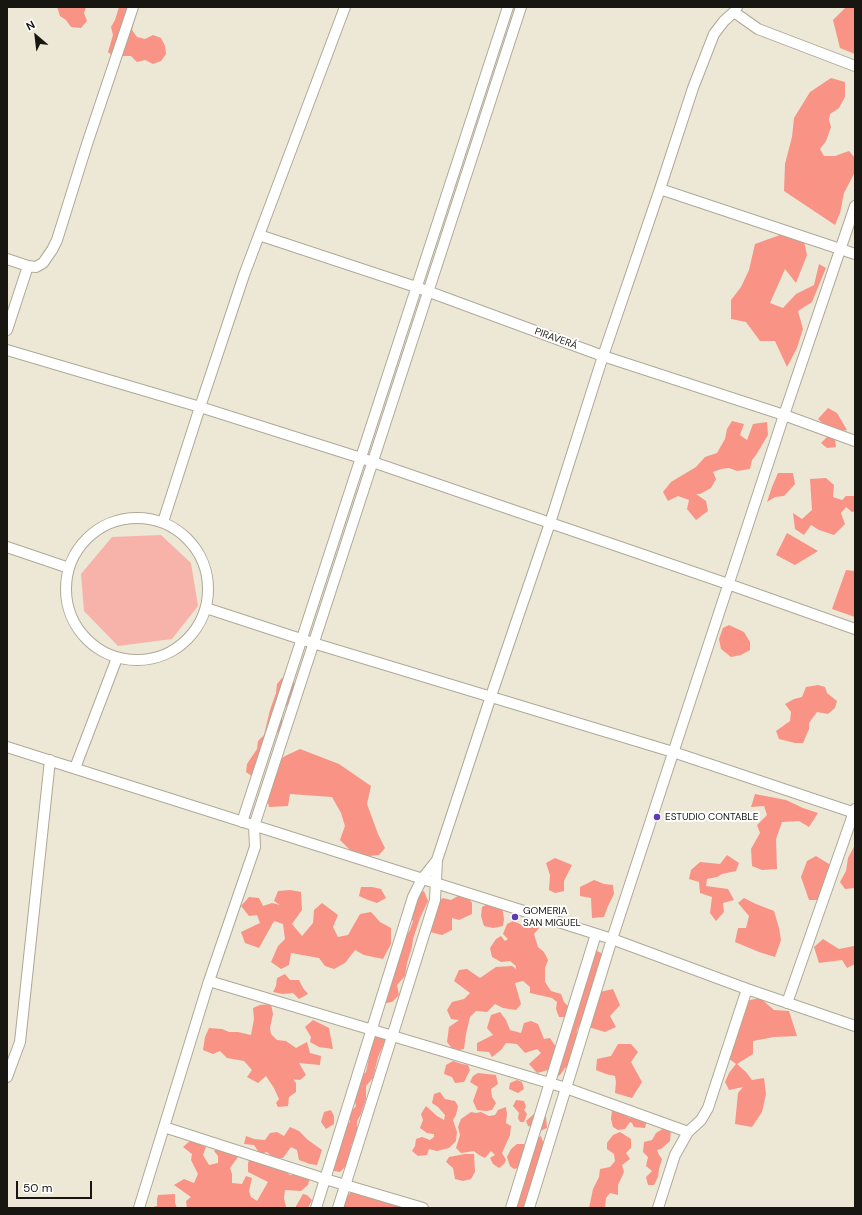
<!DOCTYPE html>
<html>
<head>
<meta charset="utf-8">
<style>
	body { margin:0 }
	#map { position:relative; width:862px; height:1215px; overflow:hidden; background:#ede7d5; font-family:"DM Sans",sans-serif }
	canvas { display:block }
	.frame { position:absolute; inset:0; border:8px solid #181610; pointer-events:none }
	.north { position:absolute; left:16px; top:16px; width:40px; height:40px; -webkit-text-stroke:3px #fff; paint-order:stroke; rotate:332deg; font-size:11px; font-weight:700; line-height:16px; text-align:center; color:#181610 }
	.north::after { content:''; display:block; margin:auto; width:14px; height:18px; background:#181610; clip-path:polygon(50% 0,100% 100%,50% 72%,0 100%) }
	.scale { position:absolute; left:16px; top:1181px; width:76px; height:18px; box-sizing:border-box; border:2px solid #181610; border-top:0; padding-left:5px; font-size:12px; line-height:14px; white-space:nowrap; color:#181610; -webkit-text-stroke:3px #fff; paint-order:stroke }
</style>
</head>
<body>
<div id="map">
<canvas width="862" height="1215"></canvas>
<div class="frame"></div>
<div class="north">N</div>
<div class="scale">50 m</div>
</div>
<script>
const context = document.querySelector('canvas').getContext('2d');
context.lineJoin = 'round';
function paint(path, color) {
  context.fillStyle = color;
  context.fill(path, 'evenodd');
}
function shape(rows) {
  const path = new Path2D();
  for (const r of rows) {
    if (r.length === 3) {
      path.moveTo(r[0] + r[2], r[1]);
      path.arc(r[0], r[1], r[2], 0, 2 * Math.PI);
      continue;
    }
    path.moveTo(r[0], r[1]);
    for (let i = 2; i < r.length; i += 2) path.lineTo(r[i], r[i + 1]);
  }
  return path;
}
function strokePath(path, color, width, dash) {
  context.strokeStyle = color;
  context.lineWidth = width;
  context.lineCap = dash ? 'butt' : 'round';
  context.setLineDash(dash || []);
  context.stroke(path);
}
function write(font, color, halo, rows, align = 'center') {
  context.font = font + ' "DM Sans",sans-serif';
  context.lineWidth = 4;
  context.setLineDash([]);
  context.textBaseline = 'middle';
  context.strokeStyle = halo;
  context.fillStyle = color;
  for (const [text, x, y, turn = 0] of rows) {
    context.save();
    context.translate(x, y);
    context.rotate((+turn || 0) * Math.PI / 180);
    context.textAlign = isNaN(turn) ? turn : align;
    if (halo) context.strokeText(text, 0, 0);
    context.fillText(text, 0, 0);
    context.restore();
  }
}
const green = shape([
	[161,535,191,563,198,606,172,639,118,646,84,611,81,574,112,537]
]);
const forest = shape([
	[57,7,86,7,84,13,87,21,81,28,71,27,66,20,60,16],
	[119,7,134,7,135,17,132,30,137,37,145,39,153,35,161,38,165,46,166,54,161,61,153,64,145,60,137,62,131,56,123,56,115,58,108,52,113,35,111,27,115,20],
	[846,7,855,7,855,54,840,48,833,20],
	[831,78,845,82,845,97,839,108,830,114,829,120,831,127,826,141,820,149,824,156,835,156,849,151,855,158,855,172,844,193,840,213,835,225,784,191,785,164,792,137,794,118,810,92],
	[780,235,803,237,807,255,796,283,785,269,770,303,783,308,796,294,814,285,819,264,826,268,812,302,798,311,803,329,797,348,787,367,775,341,760,341,746,322,731,319,731,300,741,287,749,270,755,244],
	[828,408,837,413,847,430,833,433,818,419],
	[732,421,744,424,740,435,747,440,753,424,767,422,768,435,756,455,752,460,750,469,737,471,729,468,721,469,713,472,716,479,711,488,700,494,696,494,706,501,708,511,696,520,687,509,689,500,678,496,668,501,663,492,671,482,696,467,705,457,717,453,725,439,727,429],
	[828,436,835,439,836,447,827,448,821,443],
	[778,473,793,473,795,484,784,496,775,497,767,502,772,487],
	[826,478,834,485,833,497,842,500,846,496,855,496,855,511,852,512,846,507,841,513,845,524,834,535,819,530,811,525,804,535,795,529,793,513,802,519,812,510,810,479],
	[787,533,818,551,795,565,776,555],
	[846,570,855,571,855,617,832,609],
	[729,625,744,632,750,642,750,650,741,655,731,657,721,649,719,639,723,628],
	[290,674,294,681,295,690,288,704,282,711,282,727,271,741,253,777,246,772,247,764,257,749,258,741,264,735,270,710,276,693,277,684,282,678],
	[818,685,825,687,827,693,837,701,835,708,828,714,817,712,809,723,809,729,803,743,795,743,779,739,776,731,790,721,791,712,785,704,794,699,802,697,806,687],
	[300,749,339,764,371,786,367,804,378,834,385,848,379,855,357,857,340,840,345,826,341,813,332,797,290,794,288,806,269,807,266,793,272,766,285,756],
	[755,794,786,800,803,808,818,813,809,827,799,821,782,822,776,839,777,869,762,870,752,866,751,849,760,833,757,825,767,815,764,806,751,807],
	[855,845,855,888,845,889,840,882,846,871,848,858],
	[727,855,739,863,736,871,722,874,717,877,707,879,706,886,728,889,734,900,723,903,724,912,716,921,710,913,712,897,700,893,699,882,689,879,691,870,700,862,720,864],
	[816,856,829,864,829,883,823,900,809,900,801,877,807,861],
	[555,858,572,865,564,881,564,891,555,893,549,890,550,875,546,863],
	[594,880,604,884,613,885,614,894,608,906,604,917,592,918,591,898,580,896,580,887],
	[361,887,372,887,381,889,386,898,377,903,368,900,359,896],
	[290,890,301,892,302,910,292,924,302,936,313,923,314,910,322,903,338,915,333,927,338,937,348,935,360,914,371,912,380,922,391,928,391,944,383,959,364,955,355,950,345,963,334,969,325,966,319,958,291,953,289,965,281,969,271,962,278,946,285,939,283,924,274,921,259,948,245,943,241,932,260,923,257,915,249,916,241,906,249,897,259,898,263,906,272,903,280,905,274,901,278,891],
	[424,891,428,901,420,918,413,939,412,947,407,963,405,976,397,985,399,995,392,1002,386,1003,385,996,400,945,410,930,413,921,409,915,417,894],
	[465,895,468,897,472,903,472,914,459,920,452,918,452,930,442,935,430,932,438,902,443,898,451,900,458,896],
	[744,898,756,904,774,911,779,928,781,940,775,957,759,952,735,942,738,928,746,928,749,916,738,903],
	[491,902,502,906,504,919,503,926,493,928,484,926,481,916,482,907],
	[529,918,537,922,540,927,534,934,538,947,544,952,548,960,545,968,545,982,551,991,561,994,564,1002,569,1007,565,1017,559,1017,556,1009,557,1002,552,998,530,993,530,987,523,981,515,983,521,1004,516,1010,503,1008,495,1004,487,1012,476,1011,470,1017,466,1034,464,1049,454,1051,447,1042,449,1027,459,1020,451,1019,447,1010,452,1002,464,999,470,993,454,981,459,970,467,969,480,978,496,967,512,966,516,969,516,966,510,961,501,962,492,957,490,948,496,939,501,936,505,941,508,939,503,934,507,924,513,921,522,925],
	[823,939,839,949,854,946,855,942,855,964,847,968,842,960,819,963,814,947],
	[593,949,601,953,606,959,588,1007,577,1030,576,1044,571,1064,565,1068,560,1075,556,1077,552,1059,548,1070,537,1073,529,1064,541,1053,537,1049,525,1053,517,1044,506,1043,501,1050,492,1057,489,1052,477,1051,477,1043,493,1035,487,1028,491,1015,500,1012,506,1020,510,1030,521,1033,524,1023,531,1021,538,1024,544,1039,550,1038,556,1047,557,1055],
	[285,974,290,980,299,980,303,988,308,994,299,999,293,993,283,994,273,992,276,986,277,978],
	[613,989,620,1005,610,1016,616,1027,605,1032,585,1026,600,992],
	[760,998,774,1010,789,1011,797,1036,774,1037,753,1041,753,1054,737,1064,746,1072,752,1080,764,1078,766,1094,762,1112,752,1127,735,1124,738,1093,743,1087,729,1090,725,1082,729,1073,736,1064,724,1055,731,1033,743,1020,740,1002],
	[271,1004,273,1014,270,1028,271,1034,277,1040,286,1041,296,1048,307,1042,310,1053,321,1056,320,1065,299,1063,306,1075,300,1080,293,1079,296,1083,296,1092,289,1097,288,1106,278,1107,276,1103,279,1099,274,1088,266,1076,258,1083,247,1077,252,1070,244,1061,227,1058,220,1051,213,1054,203,1050,205,1037,209,1028,222,1029,229,1032,238,1032,251,1035,254,1019,253,1008,260,1005],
	[313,1020,329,1028,333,1049,319,1047,310,1042,311,1037,305,1027],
	[379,1034,386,1039,378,1057,373,1078,366,1086,366,1099,361,1114,357,1121,357,1132,351,1146,350,1162,340,1172,334,1171,331,1162,342,1128,350,1122,349,1114,356,1106,354,1097,357,1079,366,1072,370,1053,372,1038],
	[618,1044,631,1044,638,1052,631,1062,642,1082,632,1098,615,1093,616,1082,615,1076,606,1074,596,1070,597,1059,611,1056],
	[453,1061,462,1064,468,1065,470,1070,464,1082,455,1083,452,1077,444,1074,446,1065],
	[478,1073,496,1075,498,1084,491,1089,492,1097,496,1103,492,1110,486,1111,477,1110,473,1101,478,1087,470,1082,473,1076],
	[517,1080,522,1082,524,1089,518,1093,509,1089,510,1083],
	[440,1092,445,1099,455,1101,458,1106,456,1115,453,1120,457,1132,456,1141,449,1148,437,1151,429,1149,427,1155,418,1156,412,1151,415,1146,416,1139,422,1137,430,1140,434,1137,434,1134,427,1133,420,1128,423,1120,421,1114,426,1106,437,1116,444,1120,445,1115,438,1107,432,1103,434,1094],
	[516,1100,524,1101,526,1107,524,1110,527,1114,524,1122,520,1122,518,1118,519,1113,513,1106],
	[506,1107,507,1114,506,1123,511,1126,510,1135,502,1153,506,1160,504,1164,499,1168,493,1164,490,1158,495,1155,491,1151,485,1158,479,1155,474,1151,461,1153,456,1148,460,1135,458,1127,461,1119,471,1112,476,1113,481,1112,489,1116,495,1115,498,1110],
	[618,1109,630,1118,637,1118,642,1119,646,1123,645,1128,634,1127,632,1123,630,1122,625,1129,618,1130,613,1127,611,1119,612,1110],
	[331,1110,334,1116,334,1124,326,1129,321,1122,324,1112],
	[544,1112,546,1117,547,1128,540,1131,537,1128,528,1126,526,1121,535,1113],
	[290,1127,299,1131,308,1140,322,1150,317,1165,310,1164,299,1160,297,1150,291,1147,283,1158,273,1158,267,1152,260,1154,254,1145,244,1144,246,1136,254,1139,265,1140,270,1133,277,1132,284,1136],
	[664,1128,671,1129,670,1141,661,1149,657,1150,659,1155,662,1159,659,1169,658,1177,654,1185,648,1185,646,1177,652,1171,646,1166,648,1157,643,1152,644,1142,652,1140,656,1133],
	[620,1132,631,1139,631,1148,626,1153,630,1159,622,1165,624,1172,618,1185,618,1195,610,1193,606,1198,605,1208,589,1208,593,1189,599,1177,600,1169,610,1167,615,1161,614,1154,607,1149,607,1143,613,1135],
	[541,1136,545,1148,526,1208,511,1208,535,1140],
	[191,1140,206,1147,203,1155,209,1165,218,1163,218,1156,214,1151,217,1149,240,1154,230,1168,232,1174,232,1183,242,1184,246,1176,252,1178,249,1191,251,1197,257,1201,268,1182,248,1172,248,1164,249,1159,280,1167,290,1175,297,1175,310,1177,308,1185,301,1191,285,1190,284,1198,286,1207,293,1208,187,1208,186,1201,191,1197,174,1185,184,1179,194,1183,198,1174,191,1160,192,1154,183,1147],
	[517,1144,524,1144,525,1148,521,1167,514,1169,510,1166,507,1157,511,1149],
	[465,1154,474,1154,475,1172,471,1179,463,1181,455,1179,453,1168,446,1162,449,1157],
	[353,1190,359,1195,367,1194,375,1196,376,1200,376,1197,399,1204,398,1208,341,1208,344,1199],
	[175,1194,175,1203,177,1208,150,1208,157,1206,157,1199,158,1195],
	[303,1194,307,1195,312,1200,308,1208,295,1208]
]);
const minor = shape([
	[734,12,758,29,855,66],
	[660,189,855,254],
	[259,235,416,287,603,356,784,415,855,441],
	[7,259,28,266,7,330],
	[28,266,36,267,43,263,52,250,57,240,87,144,133,7],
	[7,350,200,407,361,458,728,584,855,629],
	[137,589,71],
	[163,522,200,407,244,275,345,7],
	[7,547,69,568],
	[206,608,313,643,673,752,855,813],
	[7,747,612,939,747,989,855,1026],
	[75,768,117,658],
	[242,822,508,7],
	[209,981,566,1088,688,1132],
	[787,1003,855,809],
	[7,1077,20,1042,50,760],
	[164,1127,325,1179,423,1208],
	[139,1208,209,981,255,847,254,826,521,7],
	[316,1208,413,897,422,879,437,860],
	[338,1208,435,900,437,860,491,696,550,523,603,356,660,189,693,88,714,34,724,21,734,12,737,7],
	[511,1208,596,934],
	[529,1208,612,939,784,415,855,206],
	[658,1208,675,1155,688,1132,701,1120,708,1108,747,989]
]);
const markers = [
	[657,817,4,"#603bb3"],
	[515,917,4,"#603bb3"]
];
const streetNames = [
	["PIRAVERÁ",556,339,20]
];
const poiNames = [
	["ESTUDIO CONTABLE",665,817],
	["GOMERIA",523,911],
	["SAN MIGUEL",523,923]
];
paint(green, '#f7b3a9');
paint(forest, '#f89385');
strokePath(minor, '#aea998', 12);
strokePath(minor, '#fff', 10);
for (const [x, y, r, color] of markers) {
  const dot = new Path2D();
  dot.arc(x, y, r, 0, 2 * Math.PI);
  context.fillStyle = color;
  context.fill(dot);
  strokePath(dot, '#fff', 1.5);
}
write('10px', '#181610', '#fff', streetNames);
write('10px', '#181610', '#fff', poiNames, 'left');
</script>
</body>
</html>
